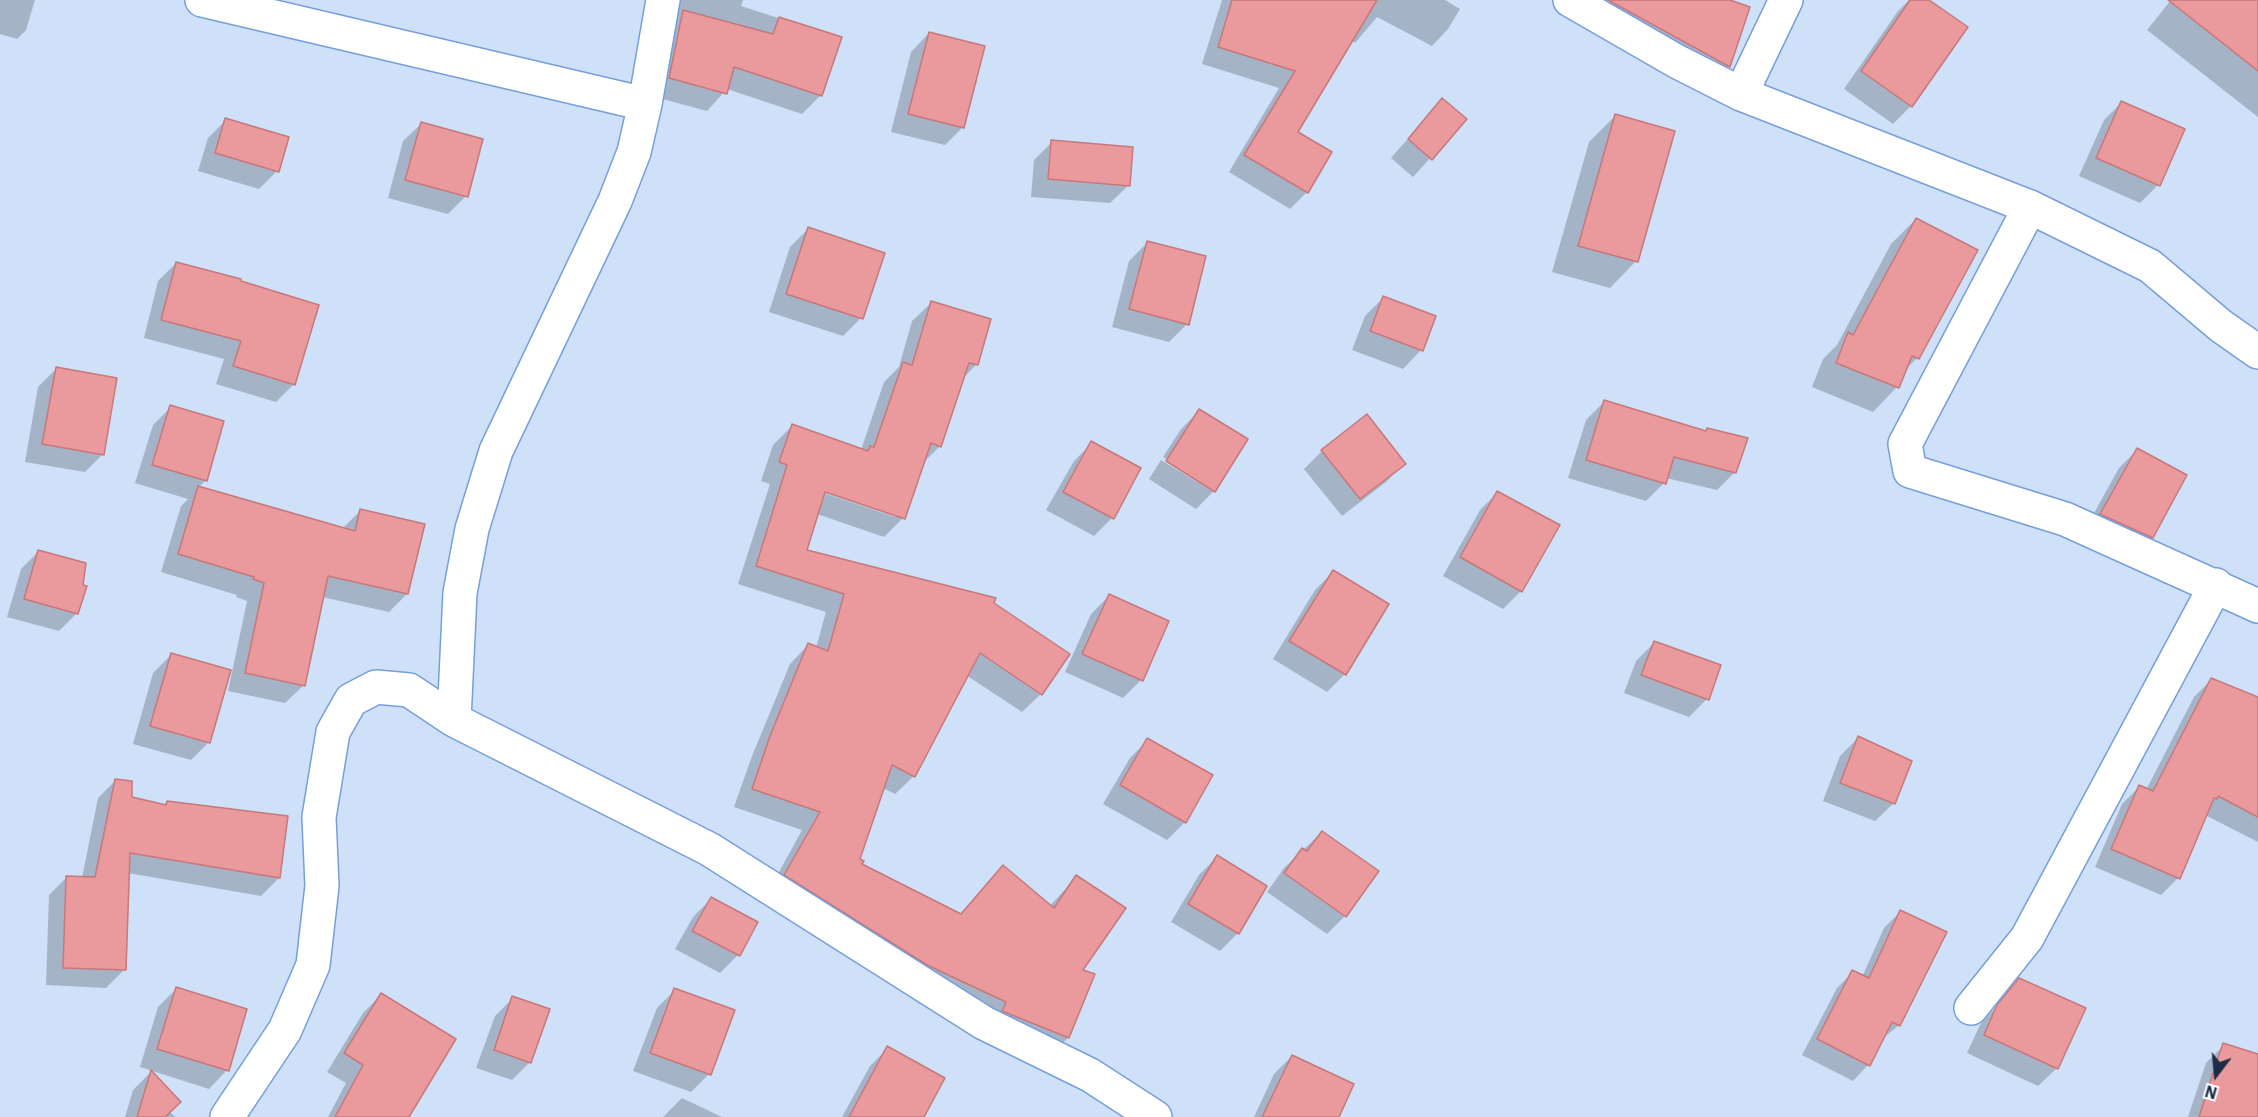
<!DOCTYPE html>
<html>
<head>
<meta charset="utf-8">
<style>
	body { margin:0 }
	#map { position:relative; width:2258px; height:1117px; overflow:hidden; background:#cfe0f9; font-family:"IBM Plex Sans",sans-serif }
	canvas { display:block }
	.north { position:absolute; left:2186px; top:1045px; width:60px; height:60px; -webkit-text-stroke:4px #fff; paint-order:stroke; rotate:196deg; font-size:16px; font-weight:700; line-height:24px; text-align:center; color:#1c2d45 }
	.north::after { content:''; display:block; margin:auto; width:21px; height:27px; background:#1c2d45; clip-path:polygon(50% 0,100% 100%,50% 72%,0 100%) }
</style>
</head>
<body>
<div id="map">
<canvas width="2258" height="1117"></canvas>
<div class="north">N</div>
</div>
<script>
const context = document.querySelector('canvas').getContext('2d');
context.lineJoin = 'round';
function paint(path, color) {
  context.fillStyle = color;
  context.fill(path, 'evenodd');
}
function shape(rows) {
  const path = new Path2D();
  for (const r of rows) {
    path.moveTo(r[0], r[1]);
    for (let i = 2; i < r.length; i += 2) path.lineTo(r[i], r[i + 1]);
  }
  return path;
}
function strokePath(path, color, width, dash) {
  context.strokeStyle = color;
  context.lineWidth = width;
  context.lineCap = dash ? 'butt' : 'round';
  context.setLineDash(dash || []);
  context.stroke(path);
}
const shadow = shape([
	[0,0,35,0,26,30,17,39,0,34],
	[674,0,743,0,741,6,840,38,820,96,802,114,727,89,707,111,651,96],
	[1222,0,1445,0,1460,9,1448,29,1432,46,1377,17,1355,43,1351,40,1296,132,1307,192,1290,209,1229,172,1279,88,1202,64],
	[1590,0,1725,0,1748,8,1728,66,1711,84],
	[1909,0,1927,0,1911,106,1893,124,1844,89,1898,11],
	[2171,0,2258,0,2258,117,2147,30],
	[929,33,963,127,945,145,891,132,911,52],
	[1442,100,1465,120,1413,177,1391,158],
	[2122,102,2183,130,2158,185,2140,203,2079,176,2104,120],
	[1615,116,1636,261,1610,288,1552,272,1589,142],
	[226,120,277,171,259,189,198,171,208,138],
	[422,123,466,196,448,214,388,198,403,141],
	[1052,142,1129,185,1110,203,1031,197,1034,160],
	[1916,219,1975,251,1917,358,1903,372,1897,387,1873,412,1812,387,1823,359,1837,345,1891,244],
	[808,229,861,318,843,336,769,312,790,247],
	[1147,243,1187,324,1169,342,1112,327,1129,261],
	[176,263,294,384,276,402,216,384,224,359,144,338,158,281],
	[1383,298,1434,317,1421,350,1403,369,1352,350,1365,316],
	[931,303,976,365,962,379,940,446,922,464,903,518,884,537,817,514,805,551,992,603,1041,694,1022,712,966,675,914,776,895,794,883,788,858,860,860,864,959,915,1003,867,1050,906,1076,877,1081,970,1093,975,1068,1038,1049,1056,767,894,802,830,734,807,752,756,790,664,808,645,816,648,826,612,738,584,770,484,761,481,773,445,792,426,861,450,884,382,899,367,912,321],
	[819,489,895,514,895,517,818,491],
	[56,369,103,454,85,472,25,462,38,387],
	[1604,402,1705,432,1707,429,1735,472,1717,490,1666,478,1664,483,1646,501,1568,478,1586,420],
	[171,407,206,480,198,488,342,529,360,511,407,594,389,612,322,597,304,685,285,703,228,691,247,601,236,597,237,595,161,572,181,506,188,499,135,483,153,425],
	[1199,411,1214,491,1196,509,1149,479,1161,460,1212,491,1212,488,1163,457,1181,429],
	[1092,443,1139,469,1112,518,1094,536,1046,510,1074,461],
	[2137,450,2152,537,2134,555,2083,533,2119,468],
	[1322,451,1404,464,1386,482,1342,516,1304,469],
	[1498,492,1521,591,1503,609,1443,576,1480,510],
	[39,551,77,613,59,631,7,617,21,569],
	[1333,572,1387,605,1345,674,1327,692,1273,659,1315,590],
	[1109,596,1141,680,1123,698,1065,672,1091,614],
	[1654,643,1707,699,1689,717,1624,693,1636,661],
	[171,655,209,742,191,760,133,744,153,673],
	[2211,680,2258,739,2258,842,2205,815,2178,878,2161,895,2095,867,2122,804,2139,787,2146,790,2194,697],
	[1858,738,1894,803,1875,821,1823,801,1840,756],
	[1148,740,1185,822,1167,840,1103,804,1130,758],
	[116,780,130,798,164,806,167,802,279,878,261,896,128,873,124,970,106,988,46,985,49,895,67,877,82,878,98,798],
	[1322,832,1377,871,1345,916,1327,934,1267,892,1284,868],
	[1217,857,1265,886,1238,933,1220,951,1171,922,1199,875],
	[711,899,738,955,720,973,675,949,693,917],
	[1900,912,1899,1025,1881,1040,1868,1065,1853,1081,1802,1055,1837,988,1853,972,1862,977,1884,928],
	[2019,980,2057,1068,2038,1086,1967,1053,1980,1025],
	[176,989,227,1070,209,1089,140,1067,158,1007],
	[675,990,709,1074,691,1092,633,1071,657,1008],
	[381,995,408,1117,328,1117,346,1083,327,1072,363,1013],
	[513,998,530,1062,512,1080,476,1068,495,1016],
	[2224,1045,2258,1056,2258,1117,2188,1117,2206,1063],
	[888,1048,922,1117,842,1117,870,1066],
	[1292,1056,1337,1117,1254,1117,1274,1074],
	[151,1072,169,1111,175,1117,125,1117,133,1090],
	[682,1098,722,1117,663,1117]
]);
const building = shape([
	[1232,0,1377,0,1298,132,1332,152,1308,193,1244,155,1295,71,1218,47,1232,0],
	[1608,0,1730,0,1750,7,1730,67,1608,0],
	[1910,0,1929,0,1968,27,1912,107,1861,71,1910,0],
	[2168,0,2258,0,2258,71,2168,0],
	[683,10,773,34,779,17,842,37,822,96,734,67,727,94,669,78,683,10],
	[929,32,985,46,964,128,908,114,929,32],
	[1442,98,1467,119,1432,160,1408,139,1442,98],
	[2121,101,2185,129,2160,186,2096,158,2121,101],
	[1615,114,1675,131,1638,262,1578,246,1615,114],
	[225,118,289,137,279,172,215,153,225,118],
	[421,122,483,139,468,197,405,180,421,122],
	[1051,140,1133,147,1130,186,1048,179,1051,140],
	[1916,218,1978,250,1919,359,1912,356,1899,388,1836,363,1848,332,1853,335,1916,218],
	[808,227,885,253,863,319,786,294,808,227],
	[1147,241,1206,256,1189,325,1129,309,1147,241],
	[176,262,241,279,241,281,319,305,295,385,233,366,241,341,161,320,176,262],
	[1383,296,1436,316,1423,351,1370,331,1383,296],
	[931,301,991,319,978,365,969,363,941,447,931,443,905,519,825,492,807,550,996,598,994,603,1070,654,1042,695,980,653,915,777,892,765,860,859,864,861,862,864,961,914,1003,865,1054,908,1076,875,1126,908,1083,970,1095,974,1069,1038,1002,1011,1006,1002,927,965,784,875,820,812,752,789,770,736,808,643,828,651,844,594,756,566,787,465,779,462,792,424,868,451,870,446,874,447,903,362,912,365,931,301],
	[56,367,117,378,104,455,42,444,56,367],
	[1604,400,1706,431,1707,428,1748,438,1736,473,1674,457,1666,484,1586,460,1604,400],
	[170,405,224,421,207,481,152,465,170,405],
	[1199,409,1248,439,1215,492,1166,461,1199,409],
	[1367,414,1406,464,1360,499,1321,450,1367,414],
	[1091,441,1141,468,1114,519,1063,492,1091,441],
	[2137,448,2187,475,2153,538,2100,514,2137,448],
	[198,486,355,531,360,509,425,524,408,594,328,576,305,686,245,673,264,583,253,579,254,577,178,554,198,486],
	[1497,491,1560,525,1522,592,1460,557,1497,491],
	[38,550,86,563,83,585,87,586,78,614,24,599,38,550],
	[1333,570,1389,604,1346,675,1289,641,1333,570],
	[1109,594,1169,621,1143,681,1082,654,1109,594],
	[1654,641,1721,665,1709,700,1641,675,1654,641],
	[171,653,231,670,210,743,150,726,171,653],
	[2211,678,2258,697,2258,817,2218,796,2217,799,2214,798,2180,879,2111,849,2139,785,2153,791,2211,678],
	[1858,736,1912,761,1895,804,1840,783,1858,736],
	[1147,738,1213,775,1186,823,1120,785,1147,738],
	[115,779,132,781,132,797,166,805,167,801,288,816,280,878,130,853,126,970,63,968,66,876,95,877,115,779],
	[1322,831,1379,871,1346,917,1284,873,1302,848,1307,851,1322,831],
	[1217,855,1267,886,1239,934,1188,904,1217,855],
	[711,897,758,922,740,956,692,931,711,897],
	[1900,910,1947,932,1900,1026,1892,1022,1870,1066,1817,1039,1852,970,1869,978,1900,910],
	[2019,978,2086,1008,2058,1069,1984,1035,1997,1005,2019,978],
	[176,987,247,1009,229,1071,157,1049,176,987],
	[674,988,735,1010,711,1075,650,1053,674,988],
	[381,993,456,1039,409,1117,335,1117,363,1065,344,1053,381,993],
	[512,996,550,1009,531,1063,494,1050,512,996],
	[2223,1043,2258,1054,2258,1117,2199,1117,2223,1043],
	[887,1046,945,1078,924,1117,849,1117,887,1046],
	[1292,1055,1354,1084,1339,1117,1262,1117,1292,1055],
	[151,1070,181,1102,165,1117,137,1117,151,1070]
]);
const minor = shape([
	[202,0,645,104,663,0],
	[1570,0,1676,61,1741,94,2030,207,2150,266,2221,326,2258,352],
	[1741,94,1786,0],
	[645,104,634,152,615,201,496,451,472,529,460,593,454,720,709,849,984,1023,1090,1075,1155,1117],
	[2030,207,1905,444,1910,471,2065,519,2258,606],
	[1971,1008,2027,938,2216,585],
	[227,1117,285,1030,313,965,322,886,319,817,333,732,351,700,376,687,409,690,454,720]
]);
paint(shadow, '#0003');
paint(building, '#ea999c');
strokePath(building, '#c6787b', 1.5);
strokePath(minor, '#769fda', 36);
strokePath(minor, '#fff', 33);
</script>
</body>
</html>
